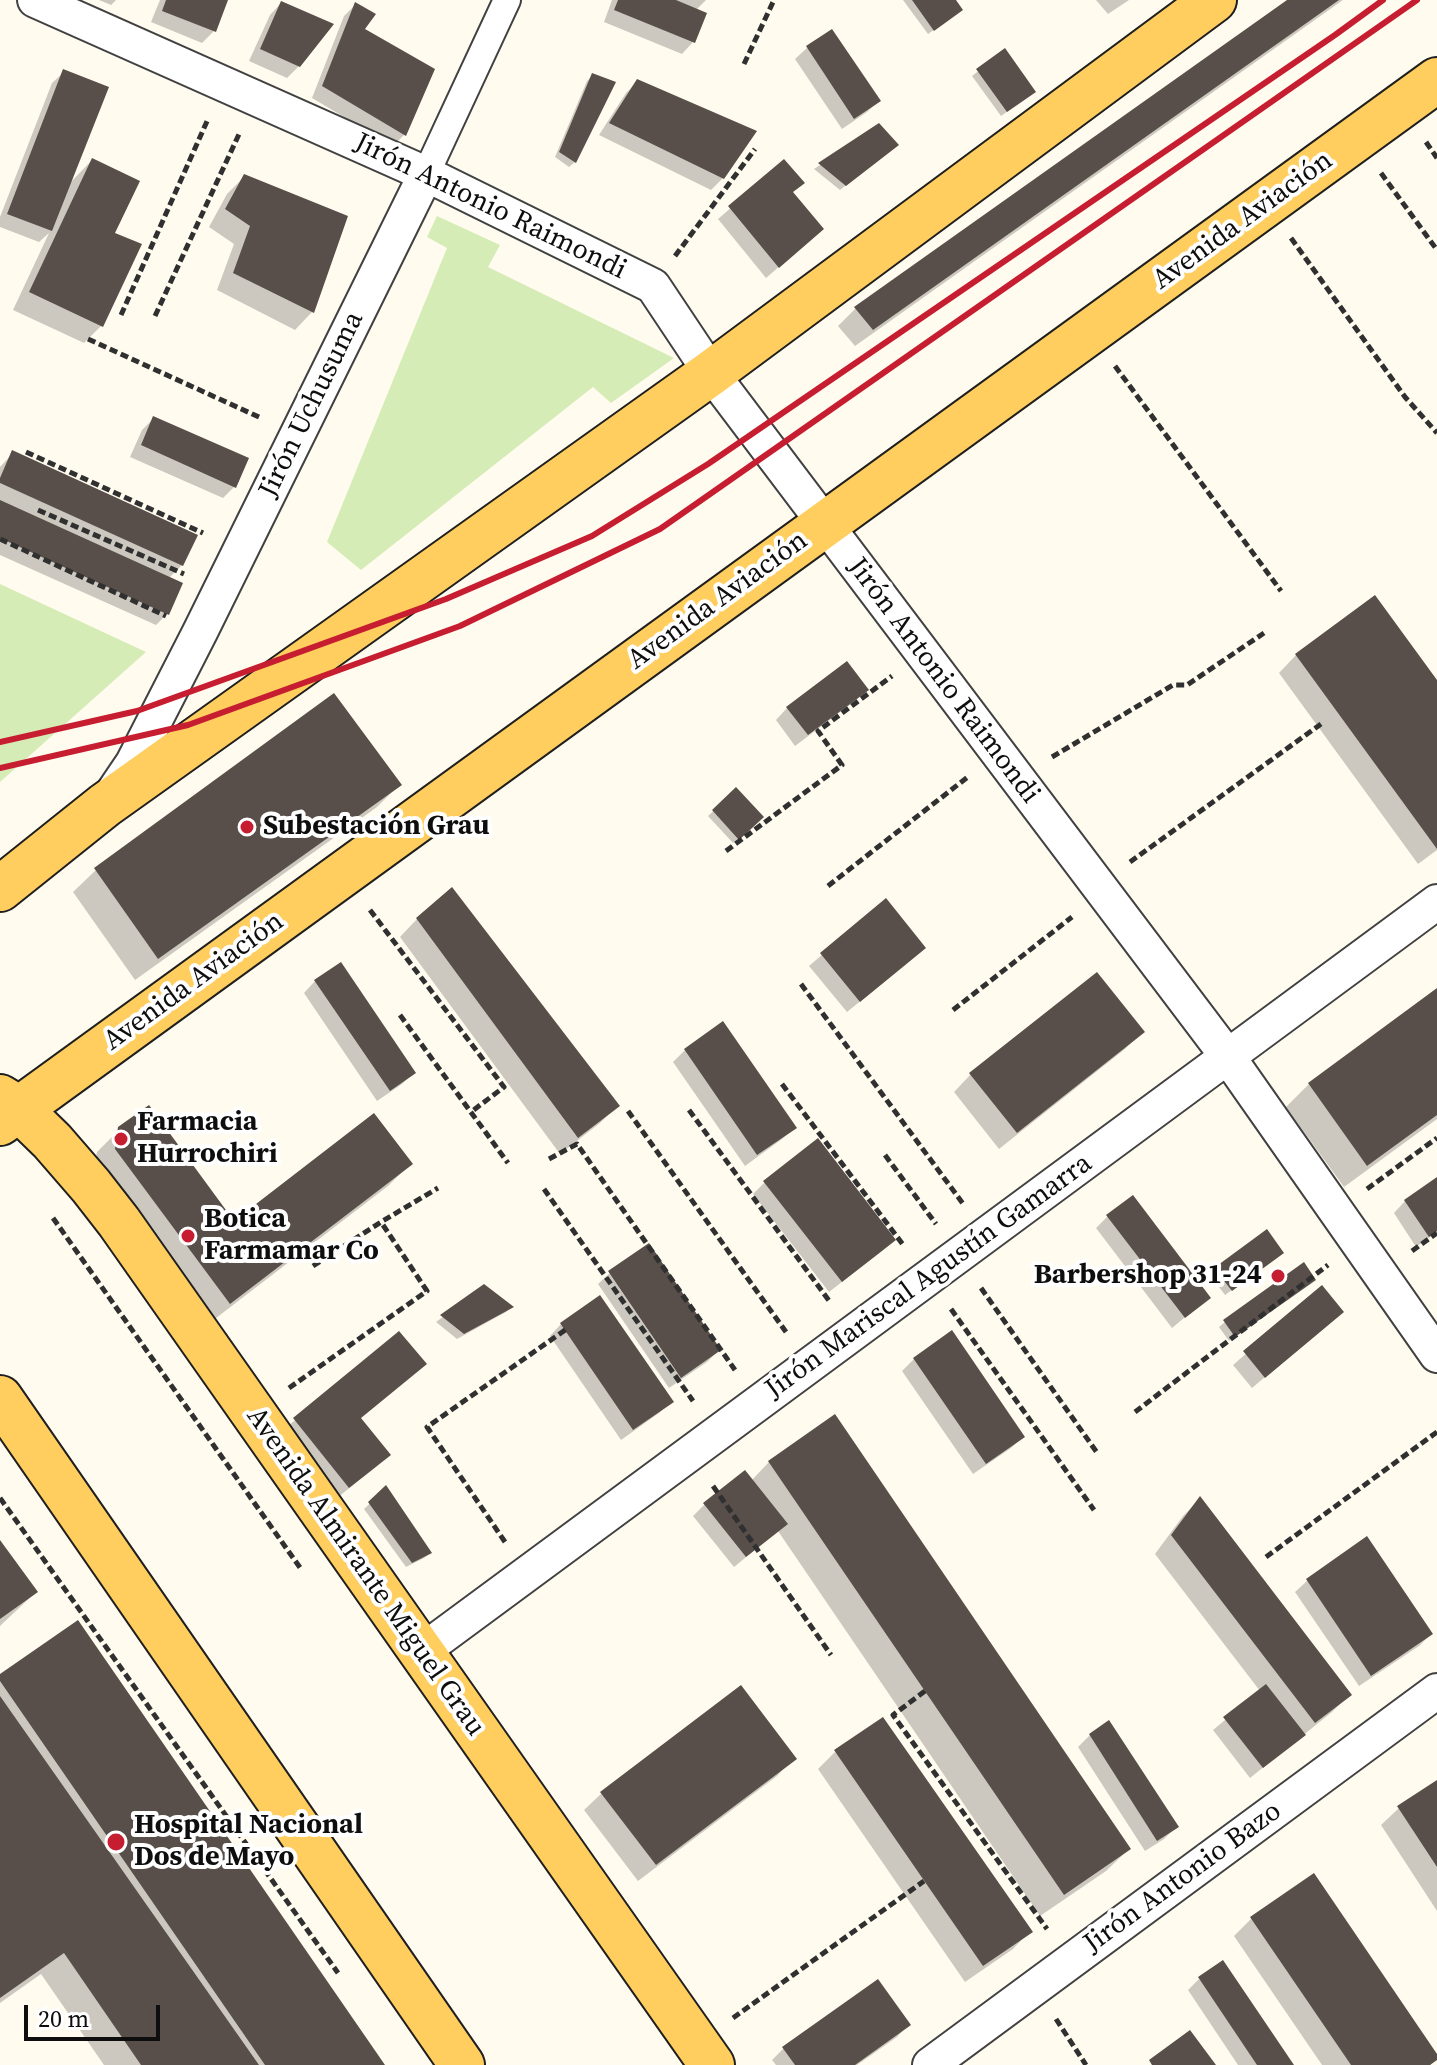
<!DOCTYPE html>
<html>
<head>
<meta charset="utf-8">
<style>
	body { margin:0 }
	#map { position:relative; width:1437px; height:2065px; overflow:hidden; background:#fffbef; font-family:"Source Serif 4",serif }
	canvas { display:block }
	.scale { position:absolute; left:24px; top:2005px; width:136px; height:36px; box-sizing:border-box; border:4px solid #0e0e0e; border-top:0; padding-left:10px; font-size:24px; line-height:28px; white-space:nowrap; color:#0e0e0e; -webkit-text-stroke:6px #fff; paint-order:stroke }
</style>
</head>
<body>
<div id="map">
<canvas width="1437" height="2065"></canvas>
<div class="scale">20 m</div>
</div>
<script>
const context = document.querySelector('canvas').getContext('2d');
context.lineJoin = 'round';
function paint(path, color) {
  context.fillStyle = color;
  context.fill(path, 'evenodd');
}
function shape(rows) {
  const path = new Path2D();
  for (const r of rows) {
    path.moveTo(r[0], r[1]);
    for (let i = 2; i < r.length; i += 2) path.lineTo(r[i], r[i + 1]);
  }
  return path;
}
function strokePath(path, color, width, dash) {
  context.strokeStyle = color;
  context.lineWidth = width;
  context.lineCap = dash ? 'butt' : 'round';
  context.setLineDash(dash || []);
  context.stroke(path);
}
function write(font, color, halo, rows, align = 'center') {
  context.font = font + ' "Source Serif 4",serif';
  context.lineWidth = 8;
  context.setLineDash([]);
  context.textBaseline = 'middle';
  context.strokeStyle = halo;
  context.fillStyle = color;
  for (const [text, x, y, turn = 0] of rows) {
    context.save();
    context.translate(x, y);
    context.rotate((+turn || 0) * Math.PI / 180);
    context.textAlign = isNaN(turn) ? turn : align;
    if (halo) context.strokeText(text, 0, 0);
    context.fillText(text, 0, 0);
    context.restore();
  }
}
const green = shape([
	[437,216,500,245,488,267,674,358,611,403,593,387,361,570,327,542,447,248,427,237],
	[0,584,146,652,0,782]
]);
const shadow = shape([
	[99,0,116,0,111,5],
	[160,0,226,0,214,31,202,43,151,22],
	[612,0,706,0,696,10,693,42,682,54,604,22],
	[903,0,953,0,955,15,928,34],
	[1096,0,1129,0,1108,14],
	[1290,0,1343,0,855,346,838,326,856,308],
	[281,3,299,66,287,78,249,61,270,15],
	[356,4,362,30,404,135,393,146,312,98,344,16],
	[832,31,879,101,867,112,842,129,795,59,807,48],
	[1004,51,1028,97,1001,116,972,76],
	[64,72,69,184,92,160,113,234,139,245,101,326,84,343,13,310,49,233,39,242,0,227,0,217,52,83],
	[592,76,613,83,575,162,569,167,555,157,587,81],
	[638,81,723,178,711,190,599,135,626,93],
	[879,126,891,150,840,190,814,169],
	[784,162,792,193,810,240,766,278,718,219],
	[245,176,346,218,312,312,295,330,217,290,234,244,209,227,227,194],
	[154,418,235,486,223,498,130,457,142,430],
	[13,453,182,565,168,579,167,614,156,625,0,555,0,467],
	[1296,655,1437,684,1437,850,1418,864,1279,673],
	[867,690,855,701,795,746,776,720,787,708],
	[399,785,377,807,135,980,73,892,96,870],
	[736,790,761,817,733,843,708,816],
	[885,901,912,959,847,1012,809,966],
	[417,919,617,1106,600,1123,560,1154,400,937],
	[315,981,414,1072,402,1084,377,1101,304,993],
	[1437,991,1437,1119,1344,1187,1286,1107,1309,1084],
	[1142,1032,1125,1049,999,1149,954,1092,971,1074],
	[685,1050,794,1128,782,1139,745,1166,673,1062],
	[120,1129,234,1224,410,1164,388,1186,207,1325,93,1173,97,1152],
	[1437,1180,1437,1232,1416,1247,1394,1213,1405,1201],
	[765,1182,894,1239,882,1251,829,1292,753,1194],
	[1108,1216,1208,1298,1172,1328,1096,1228],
	[1276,1258,1225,1295,1210,1275,1215,1269],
	[610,1273,719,1350,707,1362,669,1388,598,1284],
	[1308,1285,1229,1341,1219,1327,1225,1322],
	[484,1287,511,1307,506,1312,457,1339,436,1322],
	[1321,1288,1329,1323,1252,1388,1233,1365],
	[561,1324,671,1402,659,1413,621,1440,550,1336],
	[399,1334,360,1419,377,1466,337,1498,282,1431],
	[914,1359,1023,1437,1011,1448,973,1474,902,1371],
	[769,1462,1129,1849,1106,1871,1040,1916,778,1531,734,1567,693,1516,705,1504,751,1481],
	[386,1488,430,1553,424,1558,406,1567,364,1509],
	[1200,1499,1349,1695,1332,1712,1250,1778,1213,1730,1260,1691,1155,1554,1183,1516],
	[1367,1539,1431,1634,1419,1646,1359,1686,1295,1592,1307,1581],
	[0,1543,36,1592,0,1626],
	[0,1677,383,2065,104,2065,41,1974,0,2003],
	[1090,1735,1176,1827,1164,1839,1145,1851,1078,1747],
	[835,1752,1030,1931,1013,1949,965,1982,818,1769],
	[794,1758,777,1776,638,1881,584,1810,602,1793],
	[1437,1783,1437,1911,1381,1825,1399,1808],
	[1252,1918,1437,2057,1437,2058,1430,2065,1322,2065,1234,1936],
	[1199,1979,1292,2065,1238,2065,1188,1990],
	[908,2025,897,2037,857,2065,776,2065,772,2060,784,2048]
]);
const building = shape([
	[166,0,228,0,216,32,162,11],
	[618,0,676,0,707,13,695,43,614,10],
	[912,0,956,0,963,10,934,31],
	[1287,0,1339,0,873,330,854,307],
	[281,1,334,24,300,67,260,49],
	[355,2,376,14,365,29,435,69,406,136,322,86],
	[832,29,881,101,854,119,806,46],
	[1005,48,1036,92,1007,112,976,69],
	[63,69,109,87,52,231,7,214],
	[592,73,616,82,576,163,559,152],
	[637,79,757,131,724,179,609,123],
	[879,123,899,145,846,186,818,163],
	[92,158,140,181,115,233,142,244,103,327,29,292],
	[784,159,805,183,793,192,824,229,779,268,728,206],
	[244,174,348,216,314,313,233,273,250,226,225,209],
	[153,416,249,458,236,488,141,445],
	[12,450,198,535,183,566,0,483,0,478],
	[0,500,183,583,169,615,0,538],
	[1375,595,1437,680,1437,849,1295,654],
	[847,661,869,690,808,735,786,707],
	[334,693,402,785,158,959,94,868],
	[736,787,764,817,739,840,712,810],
	[452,887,620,1106,578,1138,416,918],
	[886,898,926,948,860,1002,820,953],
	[341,962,416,1073,390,1091,314,980],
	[1097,972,1145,1032,1017,1133,969,1073],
	[1437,988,1437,1115,1367,1166,1308,1083],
	[723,1021,797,1128,757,1155,684,1049],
	[149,1105,234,1221,374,1113,413,1164,230,1304,115,1149,118,1127],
	[818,1138,896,1240,842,1282,763,1181],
	[1437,1177,1437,1231,1429,1237,1404,1200],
	[1133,1195,1211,1298,1185,1318,1106,1215],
	[1267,1229,1284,1253,1232,1291,1214,1268],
	[649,1243,721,1350,681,1378,608,1271],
	[1304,1262,1316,1280,1235,1337,1223,1320],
	[484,1284,514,1307,464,1334,440,1315],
	[1322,1285,1344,1312,1265,1378,1243,1351],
	[600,1295,674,1402,633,1430,560,1323],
	[952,1330,1025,1437,986,1464,913,1358],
	[399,1331,427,1364,361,1418,391,1455,349,1488,293,1418],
	[835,1414,1131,1849,1064,1895,768,1461],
	[745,1470,788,1524,746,1557,703,1503],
	[386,1485,432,1553,412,1563,368,1502],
	[1200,1496,1352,1695,1315,1723,1171,1535],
	[1367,1536,1433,1634,1371,1676,1306,1579],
	[0,1540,38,1592,0,1619],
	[78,1620,385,2065,265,2065,0,1681,0,1674],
	[1266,1684,1306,1735,1263,1768,1223,1717],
	[741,1685,797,1759,656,1865,600,1792],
	[0,1696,259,2065,141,2065,64,1953,0,1998],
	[883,1717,1033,1932,983,1966,834,1750],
	[1109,1720,1179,1827,1157,1841,1089,1734],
	[1437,1780,1437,1867,1397,1806],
	[1314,1873,1437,2054,1437,2060,1430,2065,1351,2065,1250,1917],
	[1223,1960,1294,2065,1257,2065,1198,1977],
	[878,1979,911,2025,855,2065,795,2065,782,2047],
	[1190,2030,1216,2065,1152,2065,1149,2060]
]);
const path = shape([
	[744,64,774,0],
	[1426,142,1437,158],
	[1381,173,1437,250],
	[1291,238,1405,397,1437,433],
	[675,256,755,149],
	[121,315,208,119],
	[155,316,240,132],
	[88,339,261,418],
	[1115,366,1281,591],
	[26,452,203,533],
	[38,510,184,574],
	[0,539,166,616],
	[1052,757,1173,685,1187,685,1264,633],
	[726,851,842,765,818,731,892,676],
	[1130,862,1321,724],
	[828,886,969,776],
	[370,910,504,1087,471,1112],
	[801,984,964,1205],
	[953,1010,1072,917],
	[400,1015,508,1163],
	[782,1084,904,1246],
	[689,1110,830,1302],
	[628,1111,786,1332],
	[885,1155,936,1224],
	[549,1159,577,1144,735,1370],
	[544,1189,693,1401],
	[1367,1189,1437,1138],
	[53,1218,301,1569],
	[1412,1251,1437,1233],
	[313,1266,381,1222,438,1188],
	[981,1288,1098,1454],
	[951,1309,1094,1510],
	[289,1388,427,1291,381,1222],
	[1135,1412,1328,1265],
	[713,1486,831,1655],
	[0,1498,338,1973],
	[505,1542,427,1427,568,1328],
	[1266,1557,1437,1432],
	[925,1691,893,1715,1047,1929],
	[733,2018,924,1881],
	[1056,2019,1086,2065]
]);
const pedestrian = shape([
	[426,174,507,0]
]);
const minor = shape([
	[35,0,426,174,653,286,711,373,1228,1057,1437,1355],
	[112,794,133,763,200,632,426,174],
	[421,1652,1437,902],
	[930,2065,1437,1691]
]);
const primary = shape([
	[0,889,105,805,711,373,1214,0],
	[0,1097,18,1108,52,1141,91,1186,119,1222,712,2065],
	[0,1123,1437,80],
	[0,1398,462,2065]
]);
const rail = shape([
	[0,742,137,711,446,599,592,536,708,464,1335,35,1383,0],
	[0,768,188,725,460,626,660,529,1417,0]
]);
const markers = [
	[247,827,8,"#c71d30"],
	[121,1139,8,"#c71d30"],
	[188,1236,8,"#c71d30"],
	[1278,1276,8,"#c71d30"],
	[116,1842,10,"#c71d30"]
];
const streetNames = [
	["Jirón Antonio Raimondi",490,207,26],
	["Avenida Aviación",1243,221,-36],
	["Jirón Uchusuma",312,405,-64],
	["Avenida Aviación",718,601,-36],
	["Jirón Antonio Raimondi",943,681,53],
	["Avenida Aviación",194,982,-36],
	["Jirón Mariscal Agustín Gamarra",929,1277,-36],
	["Avenida Almirante Miguel Grau",365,1572,55],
	["Jirón Antonio Bazo",1183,1878,-36]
];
const poiNames = [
	["Subestación Grau",263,827],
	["Farmacia",137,1123],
	["Hurrochiri",137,1155],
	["Botica",204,1220],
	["Farmamar Co",204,1252],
	["Barbershop 31-24",1262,1276,"right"],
	["Hospital Nacional",134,1826],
	["Dos de Mayo",134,1858]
];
paint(green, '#d6ecb6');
paint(shadow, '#0003');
paint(building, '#584e4a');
strokePath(pedestrian, '#414141', 30);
strokePath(minor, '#414141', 38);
strokePath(primary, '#1f1f1f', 48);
strokePath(path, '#303030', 5, [8, 4]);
strokePath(pedestrian, '#fff', 26);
strokePath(minor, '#fff', 34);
strokePath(primary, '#ffce5f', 44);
strokePath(rail, '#c71d30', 6);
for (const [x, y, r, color] of markers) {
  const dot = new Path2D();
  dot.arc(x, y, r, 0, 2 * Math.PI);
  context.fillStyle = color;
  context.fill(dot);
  strokePath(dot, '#fff', 3);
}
write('28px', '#0e0e0e', '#fff', streetNames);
write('bold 28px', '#0e0e0e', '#fff', poiNames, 'left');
</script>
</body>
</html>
